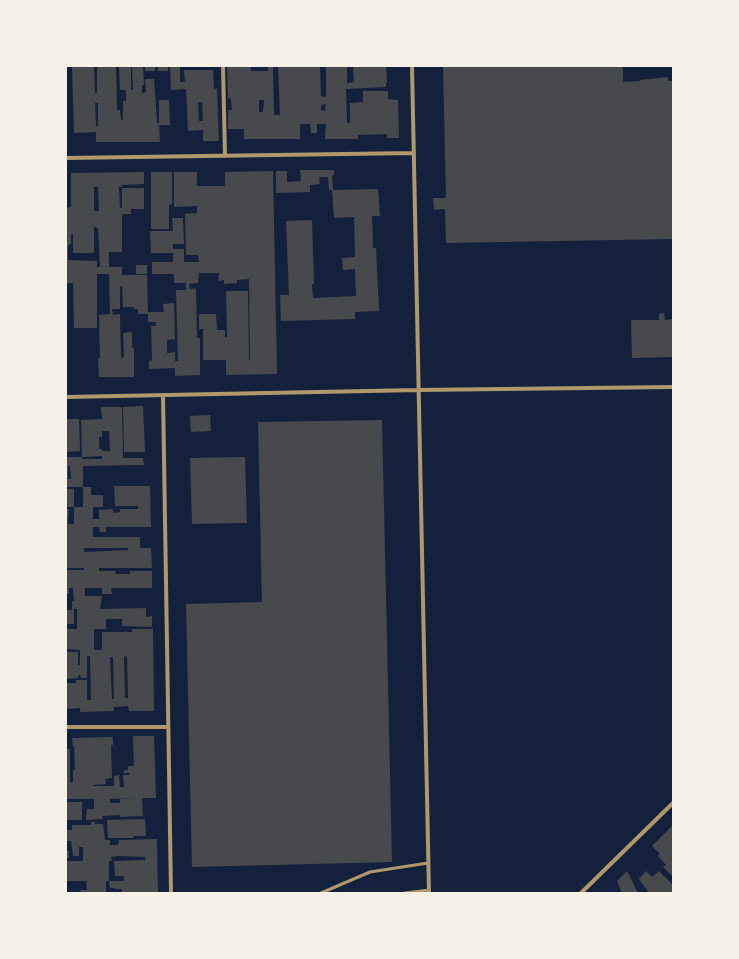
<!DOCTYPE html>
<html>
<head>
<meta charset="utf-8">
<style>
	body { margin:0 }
	#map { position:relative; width:739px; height:959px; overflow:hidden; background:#14213d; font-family:Poppins,sans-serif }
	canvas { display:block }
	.frame { position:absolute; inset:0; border:67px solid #f6f1e7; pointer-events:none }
</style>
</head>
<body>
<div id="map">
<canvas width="739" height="959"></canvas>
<div class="frame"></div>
</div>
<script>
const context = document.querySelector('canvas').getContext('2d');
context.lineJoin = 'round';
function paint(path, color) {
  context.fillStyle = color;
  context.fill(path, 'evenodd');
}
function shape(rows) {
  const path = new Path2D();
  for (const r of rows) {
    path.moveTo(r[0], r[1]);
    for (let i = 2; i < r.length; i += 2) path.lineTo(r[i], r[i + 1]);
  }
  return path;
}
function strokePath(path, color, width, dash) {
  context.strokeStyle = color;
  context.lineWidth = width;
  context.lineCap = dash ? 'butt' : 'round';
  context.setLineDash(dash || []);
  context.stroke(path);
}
const building = shape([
	[72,66,94,66,95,93,97,93,97,66,116,66,117,110,120,110,121,120,123,120,123,101,126,101,126,90,120,90,119,66,131,66,131,90,133,90,132,66,143,66,144,85,142,85,142,93,146,92,145,79,154,79,157,123,159,123,159,100,169,100,170,125,159,125,160,142,96,142,96,132,74,133],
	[95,103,98,103,98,126,96,126],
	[145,66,155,66,155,71,145,71],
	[158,66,168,66,168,71,158,71],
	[170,66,180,66,180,82,185,82,184,70,213,70,214,89,217,88,219,141,203,141,203,130,188,131,186,89,171,90],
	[198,102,202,102,203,121,199,121],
	[227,66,250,66,251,71,268,71,268,66,273,66,274,115,280,115,278,66,320,67,321,96,326,97,326,66,347,66,347,83,349,83,354,82,353,66,386,66,387,83,386,83,386,87,346,89,347,123,350,123,350,103,363,102,363,91,388,91,388,99,398,100,399,138,387,138,387,134,358,135,358,139,325,139,326,124,317,124,317,133,311,133,310,124,300,124,300,139,244,139,244,129,228,129,228,110,232,110,231,99,228,98],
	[259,100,264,100,263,112,259,112],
	[326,104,325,111,321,110,321,105],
	[443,66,623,66,623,82,640,81,640,80,668,77,668,81,673,81,673,239,446,243,445,209,434,210,433,198,446,198],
	[300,170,334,170,334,175,332,176,333,190,329,190,328,177,319,177,320,184,310,185,310,192,276,193,276,171,287,171,287,182,301,181],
	[273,171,277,374,226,375,226,360,203,360,203,329,199,329,199,314,216,314,217,330,225,330,225,337,227,337,226,291,248,291,249,360,250,360,249,279,237,280,237,283,224,284,224,280,218,281,219,273,199,273,198,283,189,284,190,289,196,288,197,338,200,338,200,375,175,376,175,368,149,369,149,361,152,360,151,326,156,326,156,322,148,322,148,314,138,314,138,309,134,309,134,307,123,307,122,286,120,286,120,309,112,309,113,315,120,314,121,358,124,357,123,333,132,332,132,348,134,348,134,377,99,377,98,359,100,358,99,315,110,314,109,274,97,274,97,328,74,328,73,283,66,283,66,208,71,207,71,173,144,172,144,184,122,185,122,187,118,187,119,188,120,208,122,208,122,188,144,188,144,209,131,209,131,214,122,214,122,252,109,252,109,267,122,267,122,275,147,275,148,312,164,312,163,304,174,303,175,339,167,340,167,353,175,352,175,361,178,361,176,290,186,290,186,283,174,283,174,274,152,274,152,262,173,262,173,253,151,253,150,231,173,231,172,218,183,218,184,244,173,244,173,249,184,249,184,262,199,262,198,255,186,255,185,214,197,213,197,206,174,207,174,172,197,172,197,186,225,186,225,172],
	[94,187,98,187,99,211,94,211],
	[94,227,98,228,100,267,97,267,97,261,68,260,68,245,71,244,71,234,73,234,73,253,94,253],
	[151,172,172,172,172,204,169,205,169,229,151,229],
	[378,189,380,216,372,216,373,248,376,248,379,311,355,312,355,319,281,321,280,295,289,295,286,221,312,220,314,284,312,284,313,298,356,296,355,269,343,270,342,258,355,257,354,217,334,218,332,190],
	[136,265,147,265,147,274,136,274],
	[664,313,665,320,673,319,673,357,632,358,631,320,659,320,659,314],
	[143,406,145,452,124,452,123,407],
	[101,407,122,407,123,458,143,458,144,465,83,466,83,487,66,487,66,457,82,457,82,459,102,459,102,456,82,457,81,420,102,419],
	[102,431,109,431,110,451,102,451,102,449,99,449,99,437,102,437],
	[68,466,70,466,71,479,68,479],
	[210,415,211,431,191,432,190,416],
	[66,419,79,419,80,451,66,452],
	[382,420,392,862,192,867,186,604,262,602,258,422],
	[245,457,247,523,192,524,190,458],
	[114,486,150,486,151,527,106,527,106,532,100,532,99,527,93,527,93,537,140,537,140,548,151,548,152,568,99,568,99,571,115,571,116,574,130,574,130,571,152,571,152,588,111,588,112,594,102,594,102,588,85,588,85,596,102,596,100,609,146,608,146,617,152,616,152,627,122,626,122,619,106,619,106,629,94,629,94,650,102,650,102,632,132,632,132,629,153,629,154,711,129,711,128,706,114,707,114,711,80,712,80,708,66,709,66,683,76,683,76,680,87,680,87,700,91,700,90,656,87,656,87,678,81,678,80,675,78,675,78,678,66,679,66,652,78,652,78,665,80,665,80,650,66,649,66,629,77,629,77,609,74,609,74,624,66,624,66,610,72,610,72,601,74,601,73,588,69,588,69,594,66,594,66,570,84,570,84,568,66,568,66,509,69,509,68,524,74,524,74,507,66,507,66,489,74,489,74,507,83,507,83,487,91,487,91,495,103,495,103,507,93,507,93,519,99,519,99,510,113,509,113,513,120,512,120,509,138,509,138,506,141,506,115,506],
	[84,548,128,548,128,550,84,552],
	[127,656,128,698,125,698,124,657],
	[110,657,113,657,114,699,112,699],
	[133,736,154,736,156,798,142,798,143,816,120,817,120,815,102,816,103,819,86,820,87,809,94,809,94,799,66,799,66,749,70,749,70,782,73,782,73,770,75,770,74,746,73,747,72,738,113,737,113,745,111,745,112,778,105,779,106,784,93,785,93,786,114,786,114,776,119,775,120,787,124,787,123,775,129,775,129,773,124,773,124,770,128,770,128,766,134,766],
	[135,798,120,799,120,803,110,803,110,799],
	[66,802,82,802,82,820,66,820],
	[145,819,146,836,133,836,134,838,108,838,107,820],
	[91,822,95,822,95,824,103,824,105,840,110,840,110,845,118,845,119,840,157,839,158,893,122,893,122,889,115,889,115,888,110,888,109,881,106,881,106,893,81,893,80,890,87,890,86,881,66,881,66,861,83,861,83,847,79,847,79,856,73,856,71,841,66,841,66,827,67,827,67,830,72,830,72,825,91,825],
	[118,856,145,857,145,860,114,861,115,876,124,876,124,881,109,881,109,861,112,861,111,857],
	[673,825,673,873,671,875,663,867,666,865,658,856,660,854,652,846],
	[66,851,69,851,69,858,66,858],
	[627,871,638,893,622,893,617,881],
	[646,871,652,877,659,871,673,885,673,893,649,893,639,879]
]);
const service = shape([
	[321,893,370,872,428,863],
	[405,893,429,890]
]);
const minor = shape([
	[223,66,225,156],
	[412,66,429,893],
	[66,158,414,153],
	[163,395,171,893],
	[66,397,418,390,673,387],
	[66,727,168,727],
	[581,893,673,803]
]);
paint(building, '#48494c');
strokePath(service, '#b1986c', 3);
strokePath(minor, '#b1986c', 4);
</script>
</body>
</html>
